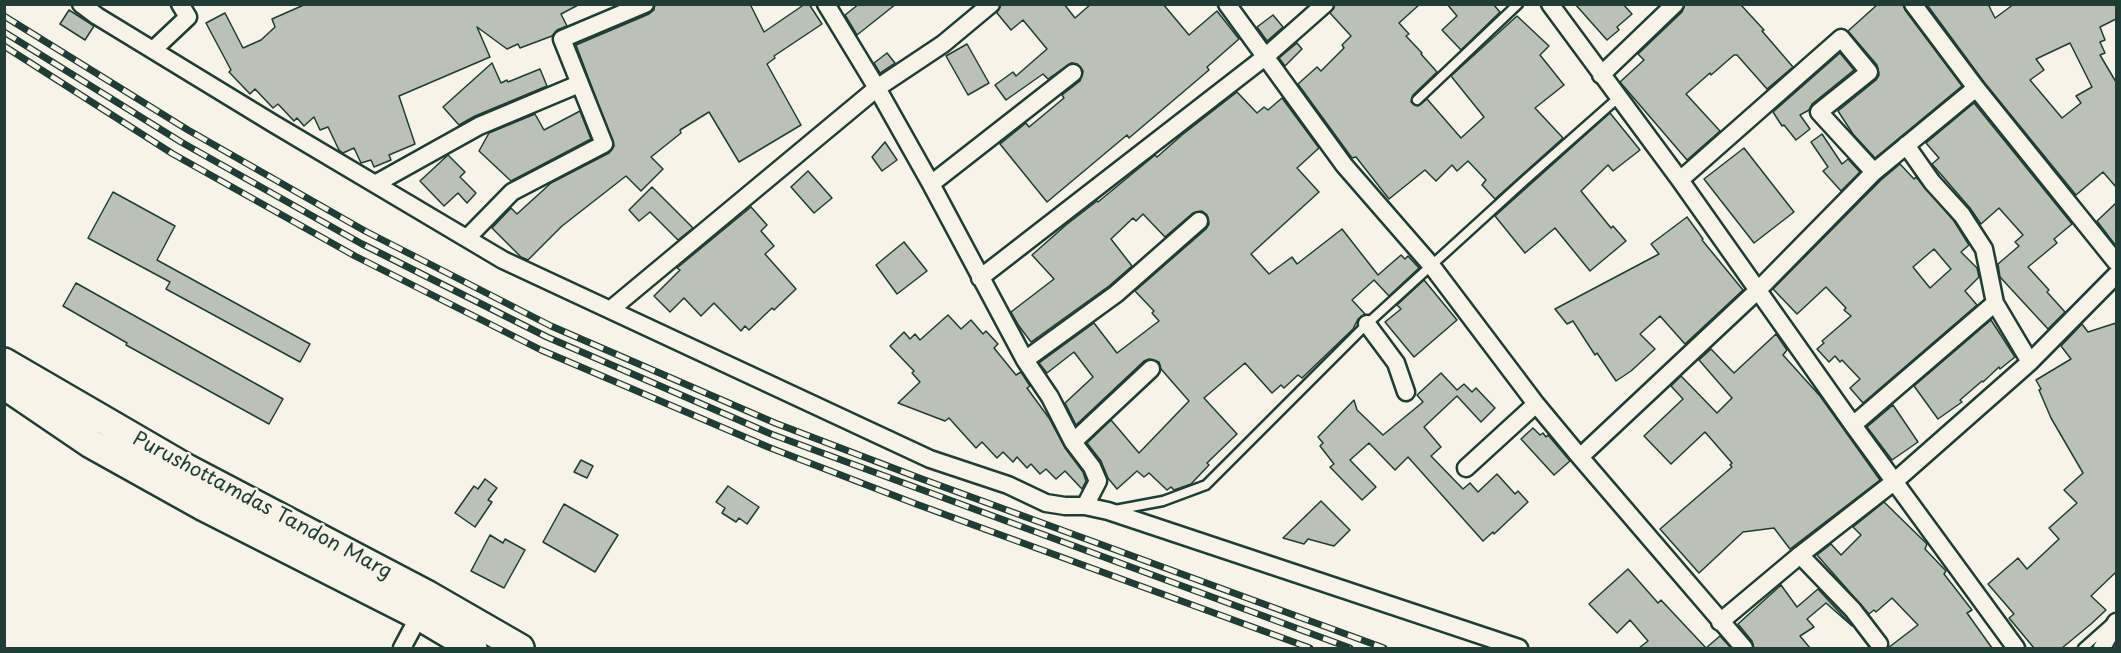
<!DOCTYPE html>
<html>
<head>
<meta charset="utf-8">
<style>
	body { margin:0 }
	#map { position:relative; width:2121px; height:653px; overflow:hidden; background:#f7f3e8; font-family:"Playpen Sans",sans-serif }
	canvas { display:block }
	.frame { position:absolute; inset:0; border:6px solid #1f3d34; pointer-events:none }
</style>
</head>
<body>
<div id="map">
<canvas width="2121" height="653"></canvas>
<div class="frame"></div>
</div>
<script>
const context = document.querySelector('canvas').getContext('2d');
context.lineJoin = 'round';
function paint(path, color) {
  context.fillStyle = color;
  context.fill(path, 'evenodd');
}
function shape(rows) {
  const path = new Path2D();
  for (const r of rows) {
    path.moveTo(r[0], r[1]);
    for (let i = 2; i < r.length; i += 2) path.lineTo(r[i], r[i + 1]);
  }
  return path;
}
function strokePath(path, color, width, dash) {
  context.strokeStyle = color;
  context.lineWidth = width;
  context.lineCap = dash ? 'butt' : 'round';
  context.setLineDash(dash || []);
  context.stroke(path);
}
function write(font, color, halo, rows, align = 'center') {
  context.font = font + ' "Playpen Sans",sans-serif';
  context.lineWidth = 5;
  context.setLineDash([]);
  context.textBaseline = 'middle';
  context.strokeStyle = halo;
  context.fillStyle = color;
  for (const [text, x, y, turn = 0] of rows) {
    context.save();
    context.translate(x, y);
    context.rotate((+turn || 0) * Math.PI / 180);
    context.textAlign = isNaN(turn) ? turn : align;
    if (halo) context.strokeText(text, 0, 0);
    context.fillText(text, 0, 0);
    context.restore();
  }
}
const building = shape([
	[306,4,580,4,561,14,567,26,557,30,552,36,520,48,518,44,507,49,477,27,490,57,399,96,415,144,389,155,391,160,374,167,371,160,361,163,354,148,343,153,339,150,328,127,320,130,314,117,304,126,297,118,294,121,278,104,273,108,255,89,250,94,229,72,231,70,206,23,225,13,243,48,261,40,275,27,272,19,306,4],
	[655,4,750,4,764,32,805,4,809,4,822,24,774,56,775,58,767,64,801,125,739,162,709,112,680,130,681,133,651,157,663,169,641,191,626,176,562,226,528,260,521,257,492,228,511,208,517,214,551,183,609,153,614,146,576,45,649,14,654,10,655,4],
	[859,4,896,4,857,35,845,15,859,4],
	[1001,4,1064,4,1075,18,1091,4,1163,4,1189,35,1217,11,1239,39,1207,67,1209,70,1129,138,1127,135,1047,202,1000,144,1026,123,1029,127,1064,98,1062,95,1080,81,1083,71,1077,64,1071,63,1048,79,1043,74,1006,100,995,85,1013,72,1016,76,1047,49,1023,20,1011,30,997,13,1001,4],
	[1335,4,1420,4,1399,23,1409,34,1406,36,1422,53,1421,54,1437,72,1413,95,1411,102,1418,106,1427,99,1461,138,1484,117,1451,76,1517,16,1549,46,1540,55,1564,85,1535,108,1563,138,1495,199,1482,185,1486,180,1468,161,1457,171,1452,165,1436,181,1425,170,1389,199,1356,157,1352,158,1298,84,1317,67,1321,71,1344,48,1342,45,1351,36,1330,13,1335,4],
	[1447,4,1493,4,1500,12,1461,50,1442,30,1457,16,1447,4],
	[1575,4,1623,4,1632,14,1617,27,1619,30,1607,40,1575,4],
	[1685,4,1741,5,1764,30,1762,31,1793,67,1767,89,1737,55,1734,55,1711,75,1710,73,1686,94,1720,131,1687,160,1620,82,1644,60,1638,54,1682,12,1685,4],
	[1878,4,1903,4,1905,10,1962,86,1875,158,1853,134,1838,111,1876,80,1879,75,1877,65,1848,31,1878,4],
	[1930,4,1988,4,1995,18,2014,4,2116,4,2116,19,2100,27,2105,40,2100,42,2105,53,2100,55,2116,82,2116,187,2103,172,2076,195,1984,82,1928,6,1930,4],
	[2070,43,2092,87,2076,96,2081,103,2062,118,2030,80,2044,70,2036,59,2070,43],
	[69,10,94,26,85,40,60,24,69,10],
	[1273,15,1283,27,1267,41,1257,27,1273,15],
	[1297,43,1302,49,1285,66,1279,58,1297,43],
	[967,44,989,83,968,95,946,56,967,44],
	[887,53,895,63,880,73,874,63,887,53],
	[1840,53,1854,70,1812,104,1809,110,1800,115,1810,129,1796,140,1784,125,1782,126,1773,112,1840,53],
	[492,63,501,83,507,80,508,82,540,69,547,86,475,116,459,125,443,107,492,63],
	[1237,92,1257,113,1264,107,1268,110,1282,98,1319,148,1297,168,1319,192,1251,254,1269,274,1292,257,1297,264,1342,229,1378,275,1401,255,1405,259,1408,256,1419,268,1389,296,1374,280,1352,300,1365,314,1358,319,1353,329,1302,378,1298,375,1284,388,1281,385,1272,393,1245,363,1204,398,1237,434,1207,463,1209,465,1191,484,1174,490,1171,487,1167,490,1149,473,1144,477,1137,471,1117,489,1108,478,1101,461,1087,443,1111,420,1139,453,1189,401,1161,369,1159,362,1149,359,1144,361,1076,425,1065,403,1093,377,1074,352,1047,373,1039,363,1094,323,1117,353,1159,321,1152,313,1154,311,1135,291,1206,229,1209,224,1207,215,1202,211,1193,213,1165,237,1143,214,1136,221,1133,218,1111,239,1132,266,1109,286,1031,342,1019,326,1011,312,1054,279,1032,255,1066,225,1097,201,1098,202,1155,155,1157,157,1182,135,1237,92],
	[1974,103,2072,224,2054,239,2057,243,2028,267,2049,290,2047,292,2065,312,2048,329,2000,277,1998,264,2019,246,2015,242,2023,235,1999,208,1981,224,1970,208,1932,164,1939,158,1926,143,1974,103],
	[580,111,591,139,511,181,479,151,489,133,535,114,544,130,580,111],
	[1610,113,1640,150,1613,171,1608,165,1581,191,1611,228,1613,226,1626,241,1590,271,1555,228,1525,253,1495,216,1610,113],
	[1822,134,1842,164,1848,159,1860,172,1841,191,1823,171,1828,167,1811,142,1822,134],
	[885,142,897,160,882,171,872,157,885,142],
	[1744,148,1794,212,1754,243,1704,179,1744,148],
	[448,155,465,172,460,177,476,193,467,203,458,193,444,206,420,181,448,155],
	[1900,164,1914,179,1916,177,1954,221,1969,245,1961,252,1977,268,1979,277,1965,291,1977,305,1863,403,1850,388,1860,379,1842,360,1840,362,1835,356,1829,362,1817,349,1824,343,1822,341,1851,316,1844,310,1846,308,1826,287,1797,314,1773,289,1881,180,1900,164],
	[1934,249,1951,269,1930,288,1913,267,1934,249],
	[808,171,832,198,814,213,791,187,808,171],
	[652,187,693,228,678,240,650,212,639,221,629,210,652,187],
	[113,192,175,226,157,260,310,344,300,362,166,289,170,282,88,238,113,192],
	[2116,203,2116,246,2097,221,2116,203],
	[751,207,767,225,761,231,774,246,765,254,796,289,774,310,772,308,749,330,745,326,741,331,714,303,701,316,684,298,670,312,654,296,680,270,677,268,751,207],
	[1687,217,1703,239,1702,240,1743,290,1685,344,1660,316,1640,334,1655,349,1631,371,1616,381,1597,353,1595,355,1573,321,1567,324,1555,309,1659,254,1651,244,1687,217],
	[904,242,927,271,897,294,876,265,904,242],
	[1424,280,1457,320,1414,357,1385,322,1401,309,1397,305,1424,280],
	[76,283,283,399,269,424,126,345,127,343,63,306,76,283],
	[948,315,961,329,971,320,983,334,986,331,998,344,994,348,1016,375,1021,372,1030,386,1027,388,1049,418,1065,448,1083,472,1086,481,1082,489,1065,471,1056,479,1046,469,1040,474,1031,464,1027,468,1017,457,1013,462,1003,452,997,458,982,442,976,448,949,418,945,421,898,403,920,382,912,373,914,371,890,346,904,332,910,339,915,334,920,340,948,315],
	[1991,320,2015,357,2000,369,1999,367,1983,382,1982,381,1960,400,1962,402,1938,419,1914,386,1991,320],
	[2116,323,2116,572,2091,596,2106,610,2091,624,2062,648,2034,648,2009,618,2014,614,1988,584,2018,558,2027,569,2059,539,2049,528,2077,503,2064,490,2083,473,2051,418,2039,390,2041,389,2036,380,2071,359,2061,346,2082,324,2088,332,2116,323],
	[1776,334,1787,350,1783,355,1820,396,1880,480,1790,549,1774,528,1743,532,1699,573,1660,529,1732,467,1730,465,1732,463,1705,432,1671,464,1644,436,1683,399,1671,386,1681,376,1717,413,1732,398,1699,360,1711,349,1734,373,1776,334],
	[1441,373,1457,390,1464,384,1472,392,1476,388,1495,408,1481,422,1457,396,1424,427,1441,447,1431,456,1463,489,1470,483,1478,492,1497,474,1515,494,1518,491,1528,502,1494,534,1493,532,1483,541,1408,457,1395,470,1369,443,1350,460,1376,487,1362,500,1330,467,1334,464,1320,446,1323,443,1318,437,1354,400,1357,410,1383,435,1423,402,1417,395,1441,373],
	[1893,405,1918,442,1892,460,1867,427,1893,405],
	[1533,428,1540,435,1543,433,1546,437,1548,435,1570,461,1554,475,1521,439,1533,428],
	[581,460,593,466,587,478,574,472,581,460],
	[485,479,497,488,488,500,492,502,475,527,455,513,474,486,478,489,485,479],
	[728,486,759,507,747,524,739,518,736,522,722,513,725,508,716,502,728,486],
	[1321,501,1350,530,1334,546,1308,539,1304,544,1283,538,1321,501],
	[1884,502,1927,544,1925,549,1946,571,1944,574,1972,610,1967,613,1992,648,1888,648,1918,625,1892,598,1876,612,1874,610,1869,614,1817,555,1831,544,1841,555,1861,535,1853,527,1884,502],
	[564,504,618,535,595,572,543,542,564,504],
	[490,535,503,543,505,539,525,550,504,588,471,571,490,535],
	[1628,569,1658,603,1661,600,1706,648,1639,648,1648,641,1630,620,1617,633,1589,604,1628,569],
	[1781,585,1797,607,1818,589,1852,626,1826,603,1807,619,1814,627,1800,636,1810,648,1754,648,1752,641,1738,624,1781,585],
	[1720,636,1731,648,1706,648,1720,636]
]);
const lane = shape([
	[1417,100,1518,4],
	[1115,510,1163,501,1206,485,1367,324,1524,181,1618,98],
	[2083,648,2110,624]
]);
const street = shape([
	[81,4,97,16,274,124,503,260,930,459,1008,485,1046,503,1065,506,1085,506,1108,511,1519,648],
	[826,4,877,88,931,184,1025,360,1050,397,1073,442,1092,467,1098,481,1085,506],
	[1227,4,1344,165,1431,265,1536,404,1580,457,1744,648],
	[1550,4,1680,180,1853,425,2016,648],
	[1913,4,1976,88,2116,262],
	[153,50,188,17,180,4],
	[1601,75,1675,4],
	[1906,145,1932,182,1962,215,1984,249,1995,303,2030,362],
	[1680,180,1841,38,1869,72,1819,112,1874,172],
	[375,184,479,126,579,84],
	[931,184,1073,73],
	[467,238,512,192,604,144,562,39,645,4],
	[980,278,1265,57,1325,4],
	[610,310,877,88,943,44,991,4],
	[1367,324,1396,363,1406,392],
	[1025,360,1116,294,1199,221],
	[1853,425,1995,303],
	[1073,442,1151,369],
	[1580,457,1757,291,1874,172,1976,88],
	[1466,468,1536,404],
	[1800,555,1853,610,1879,644],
	[1720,622,1800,555,1895,481,2030,362,2116,275],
	[402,648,419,616],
	[2102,648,2116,622]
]);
const primary = shape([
	[4,362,188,469,428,595,520,648],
	[4,385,91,444,204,507,419,616,473,648]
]);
const rail = shape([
	[4,16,188,130,365,231,551,326,775,423,922,479,1384,648],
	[4,32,181,142,362,244,547,337,771,434,1350,648],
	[4,46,173,154,355,256,541,350,768,447,916,504,1310,648]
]);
const streetNames = [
	["Purushottamdas Tandon Marg",262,506,28]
];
paint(building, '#bbc1b6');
strokePath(building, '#1f3d34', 1.5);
strokePath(lane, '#1f3d34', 13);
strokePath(street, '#1f3d34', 21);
strokePath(primary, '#1f3d34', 32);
strokePath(lane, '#f7f3e8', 8);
strokePath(street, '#f7f3e8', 16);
strokePath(primary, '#f7f3e8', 27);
strokePath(rail, '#1f3d34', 7);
strokePath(rail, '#f7f3e8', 4.5, [14]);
write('20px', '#1f3d34', '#f7f3e8', streetNames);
</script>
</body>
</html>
